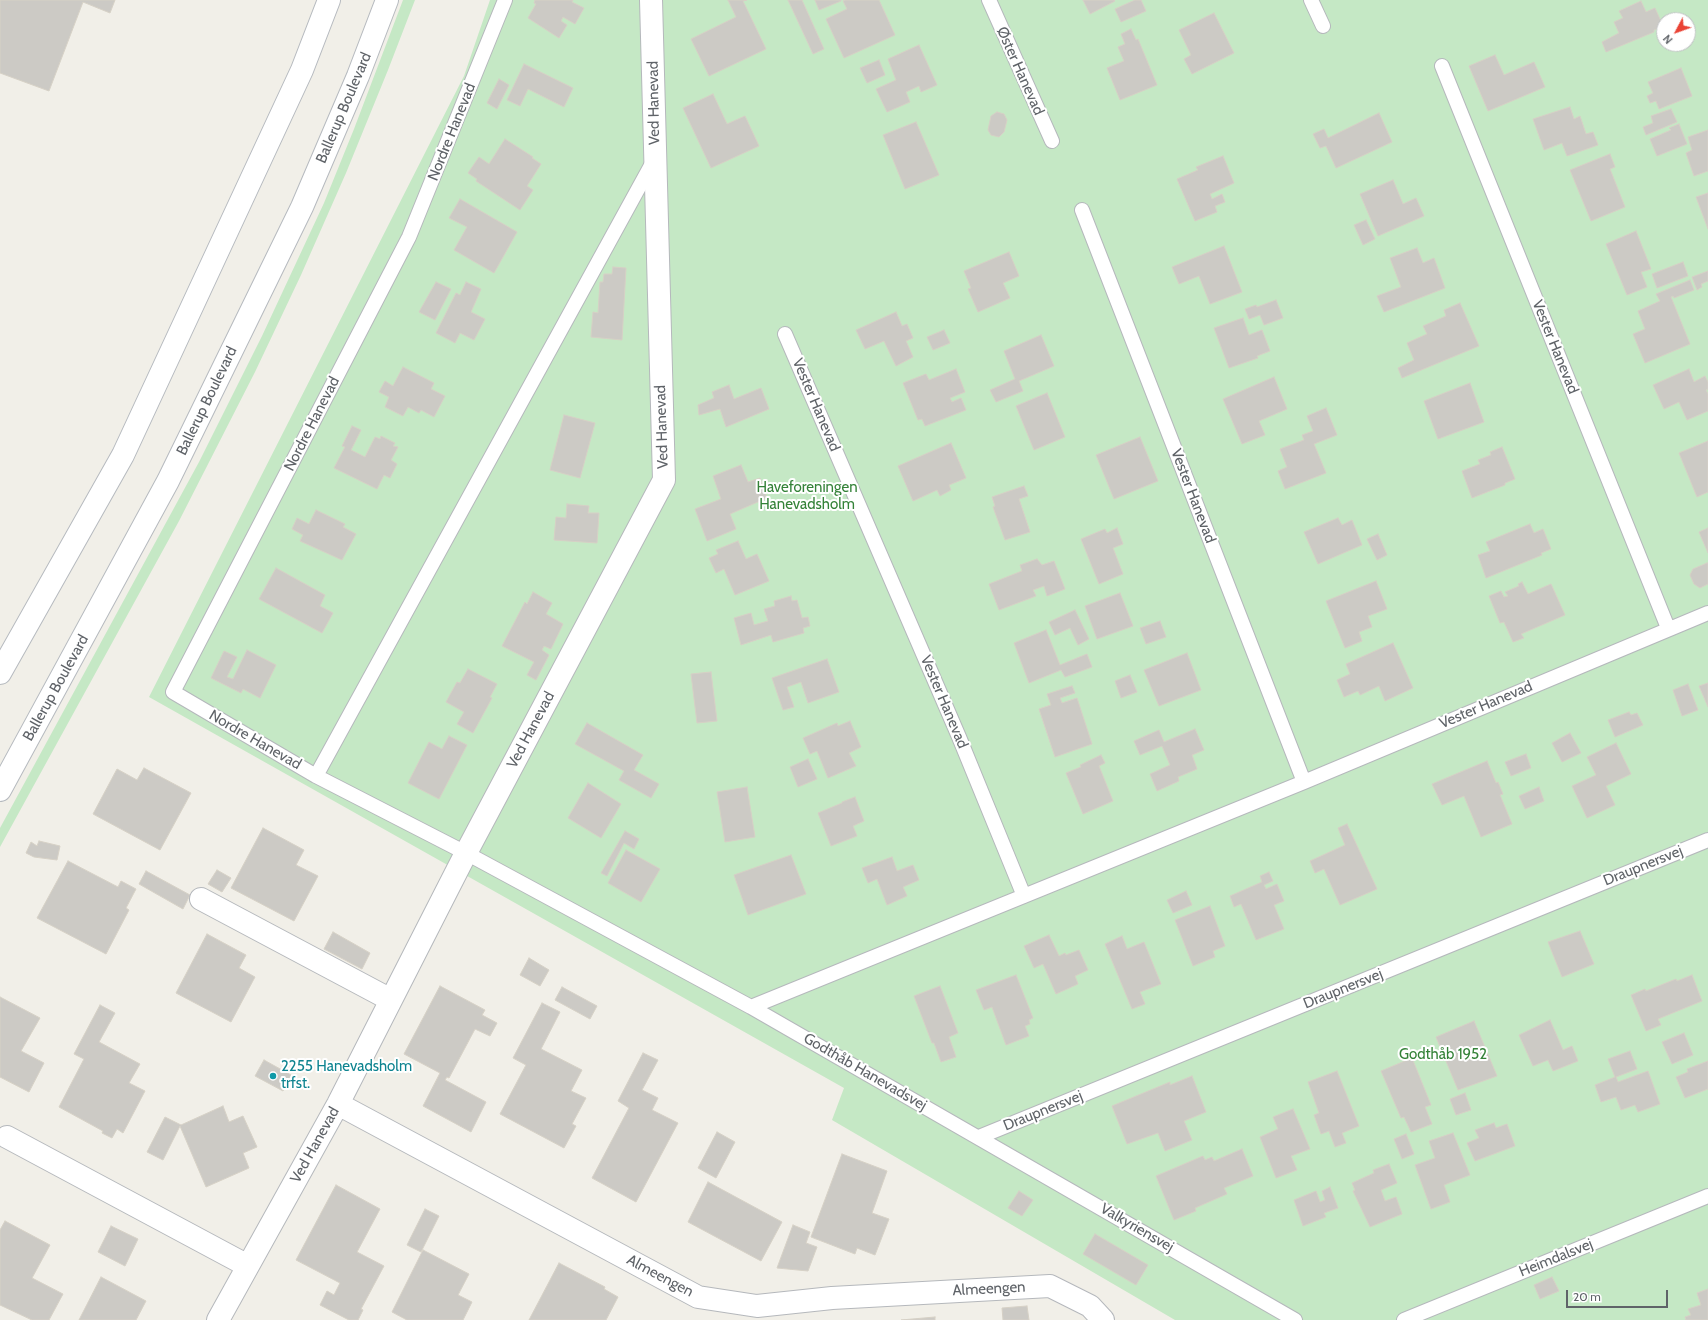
<!DOCTYPE html>
<html>
<head>
<meta charset="utf-8">
<style>
	body { margin:0 }
	#map { position:relative; width:1708px; height:1320px; overflow:hidden; background:#f1efe8; font-family:Cabin,sans-serif }
	canvas { display:block }
	.north { position:absolute; left:1656px; top:12px; width:40px; height:40px; box-sizing:border-box; background:#fff; border:1px solid #bfc1c3; border-radius:50%; rotate:229deg; font-size:11px; font-weight:700; line-height:16px; text-align:center; color:#5f6368 }
	.north::after { content:''; display:block; margin:auto; width:14px; height:18px; background:#ea4335; clip-path:polygon(50% 0,100% 100%,50% 72%,0 100%) }
	.scale { position:absolute; left:1566px; top:1290px; width:102px; height:18px; box-sizing:border-box; border:2px solid #5f6368; border-top:0; padding-left:5px; font-size:12px; line-height:14px; white-space:nowrap; color:#5f6368; -webkit-text-stroke:3px #fff; paint-order:stroke }
</style>
</head>
<body>
<div id="map">
<canvas width="1708" height="1320"></canvas>
<div class="north">N</div>
<div class="scale">20 m</div>
</div>
<script>
const context = document.querySelector('canvas').getContext('2d');
context.lineJoin = 'round';
function paint(path, color) {
  context.fillStyle = color;
  context.fill(path, 'evenodd');
}
function shape(rows) {
  const path = new Path2D();
  for (const r of rows) {
    path.moveTo(r[0], r[1]);
    for (let i = 2; i < r.length; i += 2) path.lineTo(r[i], r[i + 1]);
  }
  return path;
}
function strokePath(path, color, width, dash) {
  context.strokeStyle = color;
  context.lineWidth = width;
  context.lineCap = dash ? 'butt' : 'round';
  context.setLineDash(dash || []);
  context.stroke(path);
}
function write(font, color, halo, rows, align = 'center') {
  context.font = font + ' Cabin,sans-serif';
  context.lineWidth = 4;
  context.setLineDash([]);
  context.textBaseline = 'middle';
  context.strokeStyle = halo;
  context.fillStyle = color;
  for (const [text, x, y, turn = 0] of rows) {
    context.save();
    context.translate(x, y);
    context.rotate((+turn || 0) * Math.PI / 180);
    context.textAlign = isNaN(turn) ? turn : align;
    if (halo) context.strokeText(text, 0, 0);
    context.fillText(text, 0, 0);
    context.restore();
  }
}
const green = shape([
	[403,0,415,0,388,70,346,173,301,275,255,372,179,521,0,847,0,828,199,462,262,336,324,203,354,129],
	[490,0,1708,0,1708,1320,1175,1320,832,1120,844,1088,149,697,464,76],
	[1664,20,1688,20,1688,44,1664,44]
]);
const building = shape([
	[0,0,115,0,110,13,83,2,49,91,0,73,0,0],
	[535,0,573,0,572,2,584,8,575,24,563,17,561,21,567,25,559,38,528,18,536,4,534,3,535,0],
	[728,0,747,0,743,1,766,49,709,76,691,39,736,17,728,0],
	[788,0,802,0,824,49,813,54,788,0],
	[815,0,841,0,841,1,819,10,815,0],
	[845,0,879,0,895,35,844,58,826,19,847,9,843,1,845,0],
	[1083,0,1114,0,1115,1,1090,14,1083,0],
	[1135,0,1141,0,1146,11,1121,22,1115,9,1135,0],
	[1641,1,1646,12,1655,8,1663,26,1654,30,1654,32,1606,52,1602,42,1619,33,1614,22,1623,18,1619,11,1641,1],
	[1214,13,1234,53,1192,74,1184,59,1191,55,1179,30,1214,13],
	[1131,29,1136,40,1138,39,1157,85,1120,100,1107,68,1124,61,1118,47,1125,44,1121,34,1131,29],
	[919,45,937,85,921,92,919,86,906,92,910,102,887,112,876,89,896,80,888,59,919,45],
	[1495,55,1504,75,1534,62,1545,87,1488,111,1469,66,1495,55],
	[879,60,885,75,867,83,860,68,879,60],
	[524,64,573,88,564,107,528,89,520,106,507,100,524,64],
	[1681,68,1692,96,1659,109,1656,101,1650,103,1647,96,1653,93,1648,82,1681,68],
	[499,79,509,85,497,109,487,103,499,79],
	[713,94,727,124,745,116,759,146,711,168,683,108,713,94],
	[1570,107,1574,119,1580,116,1586,134,1593,132,1598,145,1567,156,1562,143,1544,150,1533,119,1570,107],
	[1671,109,1677,122,1646,135,1643,127,1653,123,1651,116,1671,109],
	[997,112,1004,114,1007,120,1004,132,999,137,991,135,988,130,991,116,997,112],
	[1379,113,1392,142,1336,168,1326,146,1320,148,1313,134,1324,129,1328,138,1379,113],
	[916,122,939,175,905,189,883,135,916,122],
	[1679,124,1687,144,1657,156,1650,139,1671,130,1669,128,1679,124],
	[1708,130,1708,171,1694,176,1686,153,1692,150,1688,137,1708,130],
	[505,139,533,157,532,158,541,164,527,186,533,190,520,210,476,181,477,179,468,173,479,157,489,164,505,139],
	[1610,154,1615,167,1610,169,1625,207,1591,221,1570,170,1610,154],
	[1223,156,1234,183,1210,194,1212,199,1222,194,1225,202,1215,206,1217,212,1195,221,1177,179,1198,170,1196,167,1223,156],
	[1393,180,1403,204,1416,198,1424,216,1378,236,1360,194,1393,180],
	[1708,193,1708,229,1696,197,1708,193],
	[460,199,517,232,494,273,454,250,467,227,449,218,460,199],
	[1366,220,1375,239,1363,245,1354,225,1366,220],
	[1636,231,1651,269,1641,272,1647,287,1627,295,1606,244,1636,231],
	[1224,246,1242,292,1210,304,1199,276,1179,284,1172,267,1224,246],
	[1417,248,1423,263,1434,258,1445,288,1384,312,1377,296,1401,287,1390,258,1417,248],
	[1009,252,1019,276,1003,283,1010,298,978,312,968,289,971,288,964,271,1009,252],
	[1683,262,1688,276,1657,288,1652,274,1683,262],
	[613,267,626,268,622,340,591,337,593,312,598,313,600,282,603,282,604,274,612,274,613,267],
	[1708,271,1708,281,1701,284,1702,287,1697,290,1692,277,1708,271],
	[1690,280,1694,290,1674,298,1673,296,1671,297,1690,344,1645,363,1633,334,1645,329,1638,311,1660,301,1656,294,1690,280],
	[436,282,451,289,435,320,419,312,436,282],
	[466,282,481,289,471,312,485,319,474,340,460,333,455,343,436,333,456,293,460,295,466,282],
	[1276,300,1283,318,1264,325,1260,315,1249,319,1245,309,1256,305,1257,307,1276,300],
	[1460,303,1479,346,1402,378,1398,368,1414,360,1407,343,1427,334,1423,326,1446,316,1444,310,1460,303],
	[896,312,902,326,907,324,913,338,906,341,913,357,896,366,884,341,865,349,856,330,896,312],
	[1243,318,1249,335,1262,330,1270,351,1257,356,1258,358,1229,368,1214,328,1243,318],
	[944,330,950,343,933,350,927,337,944,330],
	[1041,335,1054,366,1019,381,1023,391,996,402,990,390,1015,379,1004,351,1041,335],
	[403,367,434,383,431,389,445,396,434,417,421,410,419,413,408,407,403,416,385,407,389,397,379,392,385,381,393,386,403,367],
	[956,369,965,392,950,398,952,402,961,398,966,410,925,426,922,419,918,420,903,383,926,374,929,380,956,369],
	[1689,369,1694,382,1705,376,1708,382,1708,389,1706,390,1708,394,1708,411,1687,420,1679,402,1664,409,1653,385,1689,369],
	[1274,377,1287,409,1259,421,1265,435,1242,444,1223,399,1274,377],
	[1470,383,1484,422,1438,439,1424,401,1470,383],
	[729,385,734,399,761,388,769,409,726,427,720,409,699,415,698,405,714,398,712,392,729,385],
	[1047,393,1065,437,1034,450,1016,406,1047,393],
	[1326,408,1337,435,1314,444,1326,473,1285,489,1278,471,1287,467,1280,449,1304,440,1302,435,1313,431,1307,416,1326,408],
	[564,415,595,423,580,478,550,470,564,415],
	[352,426,361,430,351,450,365,457,375,437,380,439,381,436,395,443,393,446,398,447,391,460,397,464,390,478,384,475,377,489,334,468,345,447,342,446,352,426],
	[1140,437,1158,481,1114,499,1096,455,1140,437],
	[1708,441,1708,492,1697,497,1679,453,1708,441],
	[951,443,966,478,949,485,951,490,940,496,937,490,913,501,898,466,951,443],
	[1502,447,1515,479,1505,483,1505,485,1472,498,1462,471,1480,464,1478,460,1491,455,1490,452,1502,447],
	[741,465,748,482,760,478,767,498,730,514,736,529,707,541,695,509,721,499,713,476,741,465],
	[1024,486,1028,496,1019,499,1030,532,1005,540,993,507,995,506,992,497,1024,486],
	[567,504,589,506,588,513,599,513,597,543,554,540,556,517,566,518,567,504],
	[316,510,345,524,343,527,356,534,342,560,300,541,303,535,292,529,297,518,309,524,316,510],
	[1338,518,1342,525,1352,520,1362,545,1318,564,1304,532,1338,518],
	[1530,524,1534,533,1543,529,1551,549,1541,553,1542,555,1486,578,1478,555,1490,551,1486,542,1530,524],
	[1117,528,1123,544,1113,548,1123,574,1099,584,1081,539,1105,529,1107,533,1117,528],
	[1708,528,1708,553,1699,532,1708,528],
	[1378,534,1387,555,1377,560,1367,539,1378,534],
	[738,541,746,559,757,554,769,581,735,595,724,569,716,573,709,558,718,554,716,550,738,541],
	[1037,559,1042,565,1054,561,1065,589,1047,596,1044,586,1033,590,1036,596,999,610,989,584,1022,571,1020,565,1037,559],
	[1707,563,1708,563,1708,584,1700,588,1694,584,1690,575,1693,569,1707,563],
	[276,568,325,595,320,606,333,613,322,633,259,599,276,568],
	[1376,581,1387,609,1368,616,1372,627,1359,632,1362,641,1345,648,1326,601,1376,581],
	[1522,582,1528,594,1551,584,1565,615,1521,634,1524,638,1513,642,1504,622,1500,623,1489,596,1501,591,1504,597,1508,596,1505,592,1519,586,1518,584,1522,582],
	[533,592,552,603,546,614,563,624,551,649,544,646,542,650,549,655,536,680,527,675,534,662,502,646,525,602,527,604,533,592],
	[1120,593,1133,626,1097,639,1085,606,1120,593],
	[791,596,792,601,797,600,802,618,808,617,810,626,803,628,804,633,773,642,771,635,741,645,734,618,751,613,754,625,768,621,764,609,775,606,774,601,791,596],
	[1075,610,1089,639,1078,645,1070,628,1055,635,1049,622,1075,610],
	[1160,621,1166,637,1146,644,1140,628,1160,621],
	[1046,630,1060,665,1087,654,1092,667,1065,677,1061,670,1029,683,1014,643,1046,630],
	[1393,643,1413,688,1385,701,1379,686,1360,695,1358,691,1344,697,1337,680,1350,674,1346,664,1393,643],
	[247,650,276,665,260,698,243,689,241,693,211,678,224,651,237,657,227,677,233,679,247,650],
	[1187,653,1201,690,1159,706,1144,670,1187,653],
	[827,659,839,692,808,703,801,682,787,687,794,707,783,710,772,678,827,659],
	[468,669,497,684,490,697,492,698,473,733,457,724,464,712,446,702,457,682,460,683,468,669],
	[711,672,717,721,697,723,691,674,711,672],
	[1130,675,1137,692,1121,698,1115,681,1130,675],
	[1708,683,1708,707,1699,686,1708,683],
	[1688,684,1698,710,1682,716,1673,690,1688,684],
	[1072,686,1075,693,1060,698,1062,703,1077,698,1092,744,1055,757,1039,709,1051,705,1047,694,1072,686],
	[1629,712,1631,715,1637,713,1643,725,1615,737,1608,720,1629,712],
	[850,721,861,747,849,753,856,766,828,778,817,751,810,754,803,738,837,723,838,726,850,721],
	[587,723,643,755,634,770,659,784,651,798,619,780,624,771,575,744,587,723],
	[1195,729,1204,750,1192,755,1197,769,1178,777,1179,781,1157,791,1150,774,1170,765,1162,746,1140,755,1134,741,1159,730,1164,742,1195,729],
	[1570,733,1581,753,1562,762,1552,743,1570,733],
	[449,736,467,745,439,799,408,783,429,742,442,749,449,736],
	[1616,743,1631,774,1606,786,1615,805,1587,818,1572,786,1596,775,1587,757,1616,743],
	[1526,754,1531,768,1511,776,1505,762,1526,754],
	[1101,755,1105,763,1099,766,1113,801,1083,814,1066,773,1081,767,1080,765,1101,755],
	[808,759,817,779,798,787,790,767,808,759],
	[1487,761,1496,783,1498,782,1503,794,1500,795,1512,824,1481,837,1464,796,1442,805,1432,784,1487,761],
	[144,768,191,793,160,850,93,814,117,769,137,780,144,768],
	[588,783,621,804,601,838,568,818,588,783],
	[747,787,755,837,725,842,717,792,747,787],
	[1539,787,1544,801,1525,809,1519,796,1539,787],
	[855,797,864,821,853,826,857,836,831,846,818,813,842,803,842,802,855,797],
	[1347,824,1377,889,1340,905,1324,869,1315,873,1310,861,1345,845,1338,828,1347,824],
	[263,828,304,850,296,865,318,876,294,921,231,888,263,828],
	[625,831,639,839,634,849,624,843,607,876,601,873,625,831],
	[39,841,60,846,57,860,34,857,26,853,31,842,37,846,39,841],
	[626,850,660,869,641,902,608,883,626,850],
	[791,855,806,894,748,915,734,875,791,855],
	[892,857,897,871,913,865,919,880,903,887,907,896,887,905,877,879,868,883,862,868,892,857],
	[68,861,118,887,121,881,136,889,126,908,129,910,106,954,37,918,68,861],
	[217,870,231,878,222,892,208,884,217,870],
	[146,871,190,895,183,909,139,884,146,871],
	[1269,872,1273,881,1264,885,1266,889,1277,884,1284,901,1274,905,1284,929,1256,940,1241,904,1234,907,1230,896,1262,882,1260,876,1269,872],
	[1186,891,1192,905,1173,913,1167,900,1186,891],
	[1210,906,1225,946,1213,951,1215,957,1193,966,1175,920,1210,906],
	[1580,931,1594,964,1562,977,1548,942,1580,931],
	[333,932,370,953,362,969,324,949,333,932],
	[207,934,246,955,239,968,255,977,231,1022,176,993,207,934],
	[1049,935,1059,956,1065,953,1066,955,1079,950,1088,970,1075,976,1078,984,1056,994,1043,964,1034,968,1024,946,1049,935],
	[1122,936,1127,949,1144,942,1161,984,1140,992,1145,1004,1132,1009,1105,944,1122,936],
	[529,958,549,970,540,986,520,975,529,958],
	[1016,975,1033,1018,1029,1020,1030,1024,1025,1026,1029,1036,1006,1045,992,1007,984,1010,976,990,1016,975],
	[1692,975,1702,1001,1658,1019,1661,1025,1646,1031,1631,995,1645,989,1646,991,1676,979,1677,981,1692,975],
	[440,986,485,1010,482,1015,497,1023,490,1036,475,1029,449,1078,447,1077,445,1080,486,1102,471,1132,423,1106,440,1073,404,1054,440,986],
	[940,986,958,1033,949,1037,956,1057,941,1062,934,1043,932,1043,914,996,940,986],
	[562,987,597,1006,590,1019,555,1000,562,987],
	[0,997,40,1018,21,1051,44,1063,29,1092,0,1077,0,997],
	[542,1003,560,1012,541,1049,582,1070,571,1091,586,1098,572,1124,576,1126,564,1148,500,1114,526,1065,513,1058,542,1003],
	[100,1005,115,1013,99,1042,140,1064,129,1083,145,1091,123,1133,117,1129,112,1138,102,1133,103,1131,59,1107,84,1059,74,1054,100,1005],
	[1550,1020,1563,1050,1572,1046,1578,1061,1553,1071,1548,1060,1533,1066,1519,1035,1550,1020],
	[1474,1021,1497,1076,1458,1090,1436,1037,1474,1021],
	[1684,1033,1693,1055,1672,1064,1662,1042,1684,1033],
	[1630,1051,1637,1069,1616,1077,1618,1082,1648,1071,1660,1104,1638,1112,1635,1105,1621,1110,1616,1097,1601,1102,1595,1085,1615,1077,1608,1059,1630,1051],
	[643,1053,658,1060,642,1090,658,1098,652,1110,678,1123,636,1202,592,1178,629,1108,618,1101,643,1053],
	[1412,1058,1431,1105,1425,1107,1432,1124,1411,1132,1404,1117,1401,1118,1381,1071,1412,1058],
	[264,1060,291,1075,283,1091,255,1076,264,1060],
	[1708,1061,1708,1089,1685,1098,1676,1077,1688,1072,1687,1069,1708,1061],
	[1337,1071,1359,1126,1342,1133,1346,1143,1335,1147,1329,1131,1321,1134,1314,1115,1319,1113,1308,1082,1337,1071],
	[1192,1076,1206,1112,1184,1121,1192,1140,1165,1151,1158,1133,1127,1144,1112,1106,1170,1082,1170,1085,1192,1076],
	[1465,1093,1471,1110,1456,1115,1450,1099,1465,1093],
	[223,1106,229,1122,243,1116,257,1147,243,1153,249,1168,206,1187,180,1126,163,1160,147,1152,165,1117,181,1125,223,1106],
	[1293,1109,1310,1149,1291,1156,1297,1170,1276,1178,1260,1137,1278,1129,1273,1117,1293,1109],
	[1494,1123,1496,1128,1507,1124,1515,1146,1475,1161,1467,1143,1479,1138,1475,1130,1494,1123],
	[717,1132,735,1142,716,1178,698,1168,717,1132],
	[1453,1133,1470,1175,1444,1185,1450,1202,1431,1209,1415,1165,1435,1158,1429,1141,1453,1133],
	[1406,1134,1414,1154,1402,1159,1394,1139,1406,1134],
	[1242,1149,1253,1176,1224,1188,1227,1194,1195,1208,1196,1211,1174,1220,1156,1176,1203,1156,1205,1160,1212,1157,1214,1161,1242,1149],
	[842,1154,887,1171,872,1213,889,1219,875,1255,857,1248,855,1254,811,1237,842,1154],
	[1389,1164,1397,1183,1381,1190,1385,1201,1396,1197,1402,1214,1370,1227,1353,1191,1355,1190,1352,1183,1374,1173,1373,1170,1389,1164],
	[708,1182,782,1222,761,1261,688,1222,708,1182],
	[336,1185,380,1209,357,1252,384,1266,361,1309,363,1310,358,1320,349,1320,320,1305,327,1291,334,1295,340,1283,296,1260,336,1185],
	[1330,1187,1338,1208,1324,1213,1326,1217,1303,1226,1294,1200,1316,1191,1320,1202,1325,1200,1322,1191,1330,1187],
	[1019,1191,1033,1200,1022,1216,1008,1208,1019,1191],
	[425,1209,439,1216,421,1252,407,1245,425,1209],
	[5,1221,50,1245,32,1278,63,1294,49,1320,32,1320,0,1305,0,1230,5,1221],
	[793,1225,810,1232,806,1243,817,1247,808,1271,777,1268,793,1225],
	[111,1226,138,1239,125,1266,98,1252,111,1226],
	[1095,1234,1148,1265,1136,1285,1083,1254,1095,1234],
	[423,1250,469,1274,458,1295,472,1302,463,1320,407,1320,392,1312,423,1250],
	[559,1263,605,1287,604,1289,618,1297,606,1320,529,1320,559,1263],
	[101,1277,146,1301,136,1320,79,1320,101,1277],
	[1552,1277,1559,1291,1540,1299,1534,1285,1552,1277],
	[1708,1289,1708,1320,1686,1320,1685,1317,1691,1315,1688,1309,1701,1305,1697,1293,1708,1289],
	[1027,1306,1029,1320,1003,1320,1002,1308,1027,1306],
	[935,1317,935,1320,901,1320,935,1317]
]);
const lane = shape([
	[505,0,409,237,173,692,316,776,466,853,751,1007,1295,1320],
	[989,0,1052,141],
	[1311,0,1323,26],
	[1442,66,1668,628],
	[1082,210,1304,782],
	[785,334,959,737,1024,896],
	[316,776,654,160],
	[751,1007,1304,782,1708,613],
	[979,1137,1708,840],
	[1404,1320,1708,1196]
]);
const street = shape([
	[201,899,391,1000],
	[338,1104,698,1297,757,1306,832,1298,1050,1286,1090,1306,1103,1320],
	[7,1137,248,1266],
	[218,1320,338,1104,466,853,664,480,651,0]
]);
const secondary = shape([
	[0,673,123,455,302,70,329,0],
	[0,790,168,481,302,207,358,76,387,0]
]);
const markers = [
	[273,1076,4,"#0f9aa8"]
];
const streetNames = [
	["Øster Hanevad",1020,71,66],
	["Ved Hanevad",654,103,-91],
	["Ballerup Boulevard",344,108,-67],
	["Nordre Hanevad",452,132,-68],
	["Vester Hanevad",1555,347,68],
	["Ballerup Boulevard",207,401,-64],
	["Vester Hanevad",816,405,67],
	["Nordre Hanevad",312,424,-63],
	["Ved Hanevad",662,427,-92],
	["Vester Hanevad",1193,496,69],
	["Ballerup Boulevard",56,688,-61],
	["Vester Hanevad",944,702,67],
	["Vester Hanevad",1486,705,-23],
	["Ved Hanevad",531,730,-62],
	["Nordre Hanevad",255,740,30],
	["Draupnersvej",1643,866,-22],
	["Draupnersvej",1343,989,-22],
	["Godthåb Hanevadsvej",865,1072,30],
	["Draupnersvej",1043,1111,-22],
	["Ved Hanevad",315,1145,-61],
	["Valkyriensvej",1137,1228,30],
	["Heimdalsvej",1556,1258,-22],
	["Almeengen",660,1276,28],
	["Almeengen",989,1289,-3]
];
const parkNames = [
	["Haveforeningen",807,488],
	["Hanevadsholm",807,505],
	["Godthåb 1952",1443,1055]
];
const cultureNames = [
	["2255 Hanevadsholm",281,1067],
	["trfst.",281,1084]
];
paint(green, '#c5e8c5');
paint(building, '#cccac5');
strokePath(building, '#d6d1c6', 1);
strokePath(lane, '#b5b8bc', 16);
strokePath(street, '#b5b8bc', 24);
strokePath(secondary, '#b6babf', 24);
strokePath(lane, '#fff', 14);
strokePath(street, '#fff', 22);
strokePath(secondary, '#fff', 22);
for (const [x, y, r, color] of markers) {
  const dot = new Path2D();
  dot.arc(x, y, r, 0, 2 * Math.PI);
  context.fillStyle = color;
  context.fill(dot);
  strokePath(dot, '#fff', 1.5);
}
write('15px', '#5f6368', '#fff', streetNames);
write('15px', '#348238', '#fff', parkNames);
write('15px', '#0d838f', '#fff', cultureNames, 'left');
</script>
</body>
</html>
